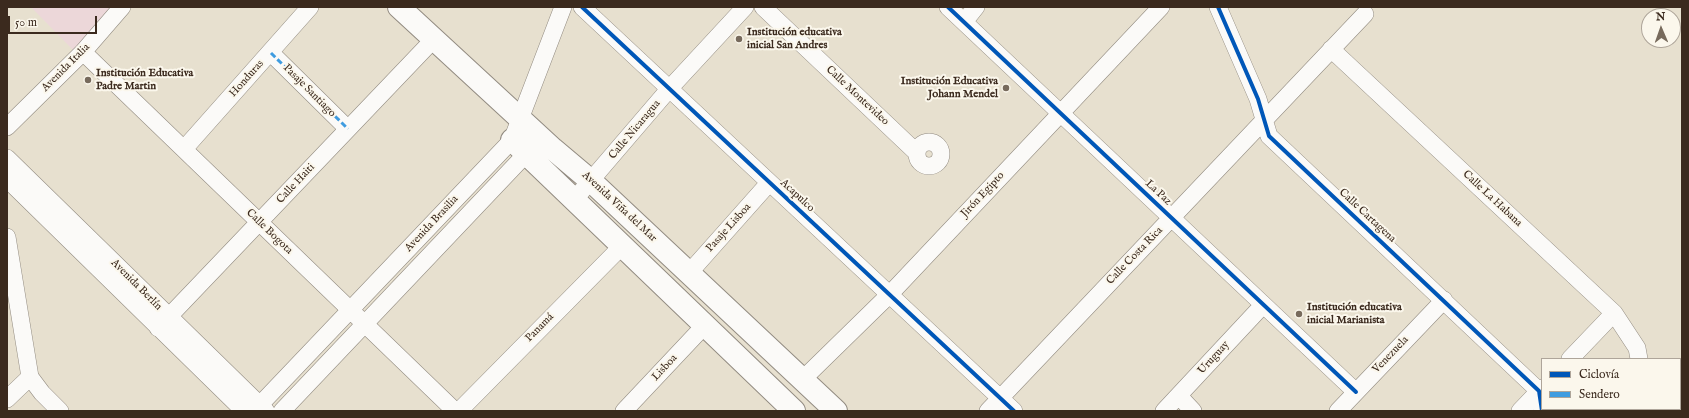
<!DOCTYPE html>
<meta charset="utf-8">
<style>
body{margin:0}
#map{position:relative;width:1689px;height:418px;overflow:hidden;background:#e7e0cf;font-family:"IM FELL English",serif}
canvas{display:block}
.frame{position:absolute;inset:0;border:8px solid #3b2a1e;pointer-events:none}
.legend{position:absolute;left:1541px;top:358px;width:140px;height:52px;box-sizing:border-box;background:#fbf7ec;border:1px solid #aea59a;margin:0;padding:5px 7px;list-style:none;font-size:12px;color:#3b2a1e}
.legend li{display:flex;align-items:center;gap:8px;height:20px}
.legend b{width:20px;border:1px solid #aea59a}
.north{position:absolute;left:1641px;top:8px;width:40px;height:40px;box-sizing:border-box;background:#fbf7ec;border:1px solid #aea59a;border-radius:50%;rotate:358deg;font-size:11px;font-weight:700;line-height:16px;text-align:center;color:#3b2a1e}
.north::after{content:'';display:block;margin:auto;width:14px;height:18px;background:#776a5c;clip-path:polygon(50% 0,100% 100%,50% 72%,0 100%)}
.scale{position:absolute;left:8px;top:16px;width:89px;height:18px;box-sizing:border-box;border:2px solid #3b2a1e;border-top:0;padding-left:5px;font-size:12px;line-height:14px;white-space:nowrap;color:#3b2a1e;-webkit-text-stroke:3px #fbf7ec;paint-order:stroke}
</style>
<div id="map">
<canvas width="1689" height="418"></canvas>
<div class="frame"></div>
<ul class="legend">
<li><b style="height:5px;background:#0057b8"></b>Ciclovía</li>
<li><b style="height:5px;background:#3f9ce0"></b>Sendero</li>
</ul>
<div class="north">N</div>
<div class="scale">50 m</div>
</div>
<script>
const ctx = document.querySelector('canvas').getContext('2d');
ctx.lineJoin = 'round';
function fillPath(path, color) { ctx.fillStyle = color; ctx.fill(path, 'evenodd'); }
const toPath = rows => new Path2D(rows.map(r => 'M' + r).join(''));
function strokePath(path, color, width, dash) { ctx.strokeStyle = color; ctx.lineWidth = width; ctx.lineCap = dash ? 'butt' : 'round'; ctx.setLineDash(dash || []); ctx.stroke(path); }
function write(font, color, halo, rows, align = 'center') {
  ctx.font = font + ' "IM FELL English",serif'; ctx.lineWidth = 4; ctx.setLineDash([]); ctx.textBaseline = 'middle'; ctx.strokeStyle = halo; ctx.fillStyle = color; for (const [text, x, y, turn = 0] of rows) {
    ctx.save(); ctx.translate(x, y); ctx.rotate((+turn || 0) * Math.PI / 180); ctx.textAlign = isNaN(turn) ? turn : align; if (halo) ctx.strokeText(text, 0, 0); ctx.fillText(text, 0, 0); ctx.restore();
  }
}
fillPath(toPath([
 [31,7,119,7,74,51]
]), '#ecd7d9');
const minor = toPath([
 [582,7,1014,411],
 [763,7,916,152],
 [948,7,1356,392],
 [1218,7,1258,99,1269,136,1539,391,1542,411],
 [964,22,976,7],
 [1331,49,1614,313,1637,348,1639,359],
 [83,52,455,411],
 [271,53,348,129],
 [7,127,83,52,122,7],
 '917 154a12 12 0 1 1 24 0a12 12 0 1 1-24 0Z',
 [184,149,310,7],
 [7,158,266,411],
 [7,179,244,411],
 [574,200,670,88,745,7],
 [7,237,30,377,42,393,60,411],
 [689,273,769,183],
 [158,328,434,39],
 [1570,359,1614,313],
 [802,380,890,294,1161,7],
 [1179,396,1193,411],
 [7,399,30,377],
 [1645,409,1645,411],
 [254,411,512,140,563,7],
 [282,411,526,154,532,144],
 [459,411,622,246],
 [624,411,705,325],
 [988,411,1365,14],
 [1164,411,1263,305],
 [1338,411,1444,300],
 [1520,411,1542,388]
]);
const major = toPath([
 [399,7,553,149,591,181,836,411],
 [512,140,794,411]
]);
strokePath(minor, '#928b81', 18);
strokePath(major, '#928b81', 24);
strokePath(minor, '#fbfaf8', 17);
strokePath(major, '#fbfaf8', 22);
strokePath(toPath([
 [271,53,348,129]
]), '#3f9ce0', 3, [6, 3]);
strokePath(toPath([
 [582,7,1014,411],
 [948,7,1356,392],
 [1218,7,1258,99,1269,136,1539,391,1542,411]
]), '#0057b8', 4);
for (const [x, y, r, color] of [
 [739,39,4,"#776a5c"],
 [88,80,4,"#776a5c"],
 [1006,88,4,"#776a5c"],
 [1299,314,4,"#776a5c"]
]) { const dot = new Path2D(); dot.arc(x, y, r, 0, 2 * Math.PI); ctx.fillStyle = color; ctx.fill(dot); strokePath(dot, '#fbf7ec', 1.5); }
write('bold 11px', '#3b2a1e', '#fbf7ec', [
 ["Institución educativa",747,33],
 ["inicial San Andres",747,46],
 ["Institución Educativa",96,74],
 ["Padre Martin",96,87],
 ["Institución Educativa",998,82,"right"],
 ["Johann Mendel",998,95,"right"],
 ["Institución educativa",1307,308],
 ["inicial Marianista",1307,321]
], 'left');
write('11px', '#3b2a1e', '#fbf7ec', [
 ["Avenida Italia",66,68,-45],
 ["Honduras",247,79,-48],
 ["Pasaje Santiago",309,91,45],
 ["Calle Montevideo",857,96,43],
 ["Calle Nicaragua",635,130,-50],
 ["Calle Haiti",296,184,-47],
 ["La Paz",1158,193,43],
 ["Jirón Egipto",983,195,-47],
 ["Acapulco",797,196,43],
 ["Calle La Habana",1492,199,43],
 ["Avenida Viña del Mar",619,207,43],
 ["Calle Cartagena",1367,216,43],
 ["Avenida Brasilia",432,224,-47],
 ["Pasaje Lisboa",729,228,-48],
 ["Calle Bogota",269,232,44],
 ["Calle Costa Rica",1135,256,-46],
 ["Avenida Berlín",136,285,45],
 ["Panamá",540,328,-45],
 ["Venezuela",1391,355,-46],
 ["Uruguay",1214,358,-48],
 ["Lisboa",665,368,-47]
]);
</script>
